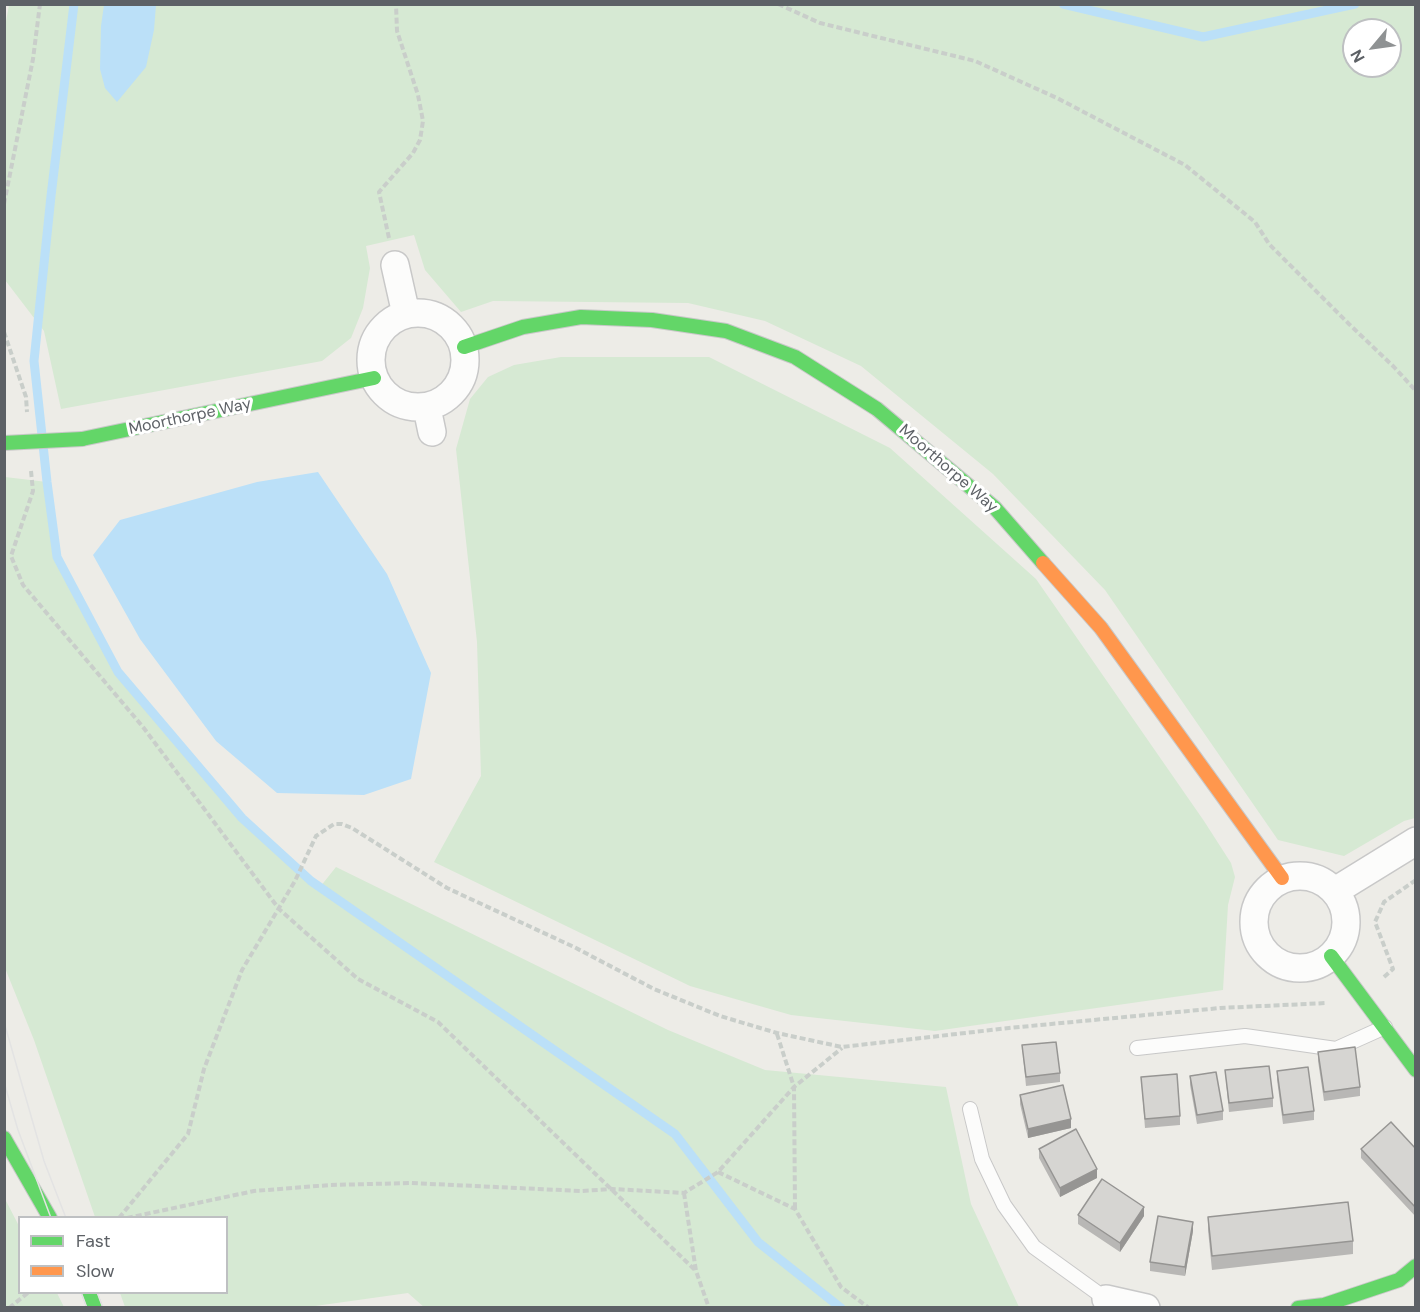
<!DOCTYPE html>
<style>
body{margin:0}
#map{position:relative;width:1420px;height:1312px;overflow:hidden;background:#edece7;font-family:"DM Sans",sans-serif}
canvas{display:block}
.frame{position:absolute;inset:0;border:6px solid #5d6166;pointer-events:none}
.legend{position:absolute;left:18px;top:1216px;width:210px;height:78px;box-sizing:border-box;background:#fff;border:2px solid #bec0c2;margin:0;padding:8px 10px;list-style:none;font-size:18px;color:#5d6166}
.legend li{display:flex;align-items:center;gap:12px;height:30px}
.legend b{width:30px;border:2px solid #bec0c2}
.north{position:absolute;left:1342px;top:18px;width:60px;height:60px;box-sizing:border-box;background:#fff;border:2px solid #bec0c2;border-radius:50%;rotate:241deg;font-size:16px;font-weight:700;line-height:24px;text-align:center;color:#5d6166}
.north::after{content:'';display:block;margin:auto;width:21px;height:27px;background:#8f9293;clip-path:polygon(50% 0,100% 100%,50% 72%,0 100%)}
</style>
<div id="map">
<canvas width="1420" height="1312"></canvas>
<div class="frame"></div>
<ul class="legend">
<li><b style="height:8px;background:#63d668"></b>Fast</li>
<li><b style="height:8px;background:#ff974d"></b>Slow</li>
</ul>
<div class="north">N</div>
</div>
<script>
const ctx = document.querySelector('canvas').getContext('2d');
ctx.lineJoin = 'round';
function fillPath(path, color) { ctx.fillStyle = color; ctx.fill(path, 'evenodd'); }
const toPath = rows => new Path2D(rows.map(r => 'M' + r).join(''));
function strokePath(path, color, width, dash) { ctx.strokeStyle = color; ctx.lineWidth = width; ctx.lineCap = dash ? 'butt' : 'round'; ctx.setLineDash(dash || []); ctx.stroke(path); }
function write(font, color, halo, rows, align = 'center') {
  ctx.font = font + ' "DM Sans",sans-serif'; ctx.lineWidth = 6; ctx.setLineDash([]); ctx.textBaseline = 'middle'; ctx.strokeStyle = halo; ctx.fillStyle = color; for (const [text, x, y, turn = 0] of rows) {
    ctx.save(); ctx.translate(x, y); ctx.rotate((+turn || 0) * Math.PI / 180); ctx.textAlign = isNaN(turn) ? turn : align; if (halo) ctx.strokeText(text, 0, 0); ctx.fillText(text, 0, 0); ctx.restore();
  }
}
fillPath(toPath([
 [9,5,1415,5,1415,818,1404,821,1344,856,1278,840,1105,590,993,474,861,366,765,321,688,303,493,301,461,312,425,270,414,235,366,246,370,268,363,308,351,338,322,361,61,409,44,331,5,280,4,32],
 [1354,30,1390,30,1390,66,1354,66],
 [561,357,709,357,890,448,1036,579,1204,821,1231,863,1235,877,1228,905,1223,990,935,1031,791,1015,690,986,434,862,481,776,477,642,456,449,470,399,488,377,514,365],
 [5,477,47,482,58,557,118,672,242,818,320,887,336,867,668,1030,765,1070,946,1087,971,1204,1019,1307,425,1308,408,1293,301,1308,125,1307,120,1293,226,1292,226,1218,95,1217,34,1040,5,968],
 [4,1197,19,1226,20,1292,57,1293,64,1307,5,1307]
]), '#d6e9d3');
fillPath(toPath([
 [104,5,156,5,154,30,146,67,117,102,105,88,100,69,101,26],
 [318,472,387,574,431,673,411,779,364,795,277,793,216,741,140,639,93,555,120,520,257,482]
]), '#bbe0f8');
strokePath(toPath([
 [74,4,51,196,34,361,47,482,57,557,118,672,242,818,311,881,675,1134,758,1242,841,1308],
 [1063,4,1203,37,1355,4]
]), '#bbe0f8', 9);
const lane = toPath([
 [1137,1048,1245,1036,1336,1049,1385,1027],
 [970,1109,982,1159,1004,1205,1034,1247,1106,1299]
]);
const street = toPath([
 [395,265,406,314],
 '371 360a47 47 0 1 1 94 0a47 47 0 1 1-94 0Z',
 [427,408,432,432],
 '1254 922a46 46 0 1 1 92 0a46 46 0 1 1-92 0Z',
 [1335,891,1416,841],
 [1106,1299,1146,1308]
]);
const fast = toPath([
 [464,347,523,327,581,317,652,320,726,331,795,357,877,409,995,508,1043,563],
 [82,439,374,378],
 [1331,956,1416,1070],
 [4,1138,50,1218],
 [89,1292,95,1308],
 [1298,1308,1324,1305,1399,1280,1416,1266]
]);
const slow = toPath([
 [1043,563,1101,628,1282,878]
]);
strokePath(lane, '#c8c8c8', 16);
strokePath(street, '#c8c8c8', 30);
strokePath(fast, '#c8c8c8', 16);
strokePath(slow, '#c8c8c8', 16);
strokePath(toPath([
 [778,4,820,23,975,61,1057,98,1185,165,1255,222,1269,244,1349,324,1394,367,1416,391],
 [4,204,33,59,40,4],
 [389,238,379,192,413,153,420,140,423,121,418,95,397,31,396,4],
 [4,332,26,397,27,412],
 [31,471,33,491,11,556,23,585,143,727,279,909,358,979,438,1022,696,1271],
 [1384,977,1393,969,1375,922,1384,902,1416,880],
 [777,1034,794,1087,795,1209],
 [718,1172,795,1209,841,1287,869,1308],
 [684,1193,696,1271,709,1308],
 [119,1218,188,1134,204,1069,242,970,295,881,316,836,334,824,342,824,352,828,447,888,574,947,654,989,720,1016,777,1033,842,1047,1009,1028,1220,1008,1327,1003],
 [127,1218,254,1191,330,1185,411,1183,581,1191,612,1189,684,1193,718,1172,794,1087,842,1048],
 [9,1308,29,1292]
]), '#c9ceca', 4, [6, 3]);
strokePath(lane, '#fcfcfb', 14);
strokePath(street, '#fcfcfb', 27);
strokePath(fast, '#63d668', 14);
strokePath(slow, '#ff974d', 14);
strokePath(toPath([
 [4,1022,44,1161,66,1218],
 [4,1082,18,1130,51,1218],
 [81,1292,87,1308],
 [97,1292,103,1308]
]), '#e3e3e3', 1.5);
const fastBridge = toPath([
 [4,443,82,439]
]);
strokePath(fastBridge, '#c8c8c8', 16, []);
strokePath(fastBridge, '#63d668', 14);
fillPath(toPath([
 [1022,1045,1060,1073,1060,1082,1026,1086],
 [1318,1052,1360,1087,1360,1096,1324,1101,1318,1061],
 [1225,1070,1273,1098,1273,1107,1229,1112],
 [1277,1071,1314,1111,1314,1120,1283,1124,1277,1080],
 [1190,1076,1223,1111,1223,1120,1197,1124,1190,1085],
 [1141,1077,1180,1116,1180,1125,1145,1128],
 [1020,1095,1071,1128,1028,1138,1020,1104],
 [1039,1149,1097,1178,1060,1197,1039,1158],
 [1361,1149,1416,1149,1416,1217,1361,1158],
 [1078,1215,1144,1216,1120,1252,1078,1224],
 [1208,1217,1353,1241,1353,1254,1212,1270,1208,1230],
 [1193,1231,1185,1276,1150,1271,1150,1262]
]), '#b8b7b5');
fillPath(toPath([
 [1071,1119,1071,1128,1028,1138,1028,1129],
 [1097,1169,1097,1178,1060,1197,1060,1188],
 [1144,1207,1144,1216,1120,1252,1120,1243],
 [1193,1222,1193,1231,1185,1276,1185,1267]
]), '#969593');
const building = toPath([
 [1056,1042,1060,1073,1026,1077,1022,1045,1056,1042],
 [1355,1047,1360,1087,1324,1092,1318,1052,1355,1047],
 [1269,1066,1273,1098,1229,1103,1225,1070,1269,1066],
 [1308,1067,1314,1111,1283,1115,1277,1071,1308,1067],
 [1216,1072,1223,1111,1197,1115,1190,1076,1216,1072],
 [1177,1074,1180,1116,1145,1119,1141,1077,1177,1074],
 [1063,1085,1071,1119,1028,1129,1020,1095,1063,1085],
 [1391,1122,1416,1149,1416,1208,1361,1149,1391,1122],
 [1076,1129,1097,1169,1060,1188,1039,1149,1076,1129],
 [1102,1179,1144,1207,1120,1243,1078,1215,1102,1179],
 [1348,1202,1353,1241,1212,1256,1208,1217,1348,1202],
 [1158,1216,1193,1222,1185,1267,1150,1262,1158,1216]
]);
fillPath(building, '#d6d5d2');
strokePath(building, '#969593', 1.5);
write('16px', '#5d6166', '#fff', [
 ["Moorthorpe Way",190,417,-12],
 ["Moorthorpe Way",948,469,41]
]);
</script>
